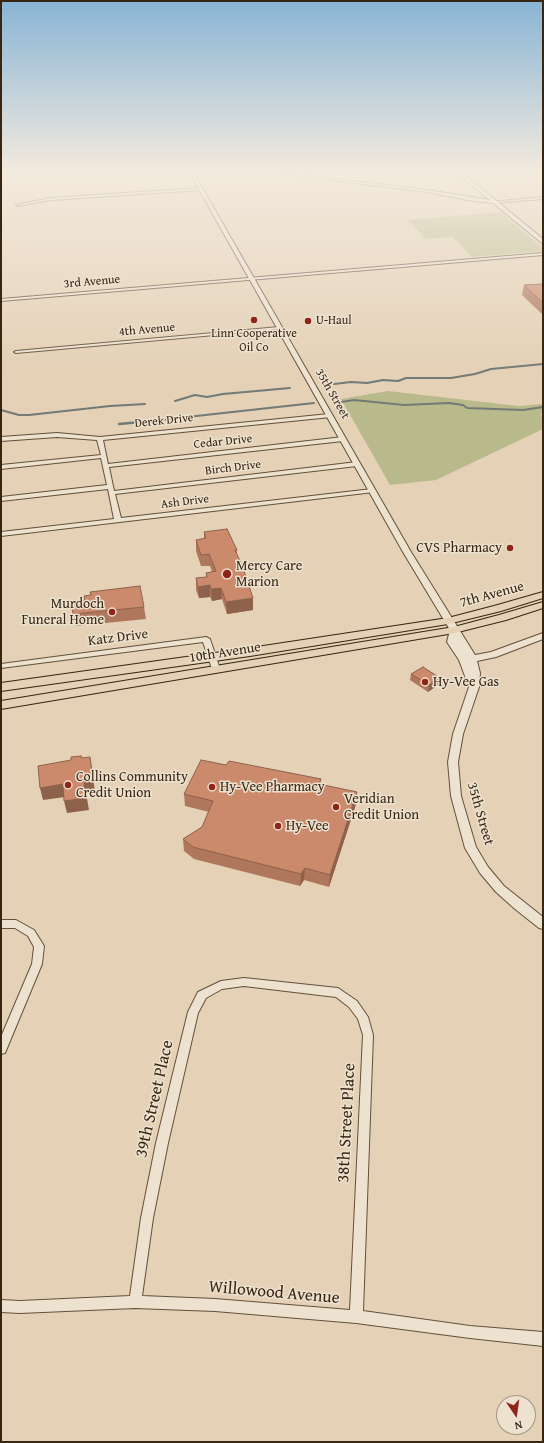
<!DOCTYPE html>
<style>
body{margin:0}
#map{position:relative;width:544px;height:1443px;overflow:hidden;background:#e4d1b6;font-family:"Gentium Book Plus",serif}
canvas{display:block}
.frame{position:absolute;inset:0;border:2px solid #382512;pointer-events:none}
.north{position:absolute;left:496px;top:1395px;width:40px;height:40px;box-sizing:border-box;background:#ede1d0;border:1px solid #a59684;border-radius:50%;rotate:167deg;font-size:11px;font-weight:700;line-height:16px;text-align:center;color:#382512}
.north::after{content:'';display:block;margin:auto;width:14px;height:18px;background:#8f2418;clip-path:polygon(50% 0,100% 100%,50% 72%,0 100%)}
</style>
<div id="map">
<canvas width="544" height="1443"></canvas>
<div class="frame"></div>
<div class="north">N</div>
</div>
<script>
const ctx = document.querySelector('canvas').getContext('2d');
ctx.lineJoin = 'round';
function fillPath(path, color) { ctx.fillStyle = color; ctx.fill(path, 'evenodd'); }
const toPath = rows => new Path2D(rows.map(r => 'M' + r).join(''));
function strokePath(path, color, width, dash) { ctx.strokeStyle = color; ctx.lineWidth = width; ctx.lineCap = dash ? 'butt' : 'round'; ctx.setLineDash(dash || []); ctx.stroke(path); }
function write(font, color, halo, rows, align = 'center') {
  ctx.font = font + ' "Gentium Book Plus",serif'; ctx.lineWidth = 3; ctx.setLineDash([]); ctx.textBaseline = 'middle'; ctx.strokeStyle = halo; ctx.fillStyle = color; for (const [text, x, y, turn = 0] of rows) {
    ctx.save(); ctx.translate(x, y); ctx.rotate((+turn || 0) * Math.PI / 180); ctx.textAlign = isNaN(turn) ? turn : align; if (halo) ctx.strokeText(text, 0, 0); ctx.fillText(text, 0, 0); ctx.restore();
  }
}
fillPath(toPath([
 [501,212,543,248,543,251,472,257,453,237,426,239,407,220],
 [388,391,518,406,543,404,543,413,540,415,543,417,543,429,436,480,390,485,341,399]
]), '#b9ba8b');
strokePath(toPath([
 [334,384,351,382,367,383,383,380,398,381,406,378,451,378,475,374,491,369,543,364],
 [175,401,195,395,207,397,223,394,290,388],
 [341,402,354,400,404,405,449,403,463,405,467,408,523,410,543,407],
 [1,410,19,415,29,415,110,406,145,404],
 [151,421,314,403]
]), '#727b76', 2);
strokePath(toPath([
 [119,424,161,420]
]), '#727b76', 2.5);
const minor = toPath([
 [16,170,14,171,1,173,1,171,16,170],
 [200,188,201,190,51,200,18,206,16,205,51,198,200,188],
 [543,197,543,199,493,203,491,202,543,197],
 [543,253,543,255,1,301,1,299,543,253],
 [279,327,281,327,281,329,16,353,14,352,16,351,279,327],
 [329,414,331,415,331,417,103,440,108,464,343,437,346,439,343,441,109,467,114,491,357,462,360,464,357,466,115,494,121,518,372,489,374,490,374,492,1,536,1,532,114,519,108,489,1,501,1,497,107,485,101,458,1,469,1,465,101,455,97,440,57,437,1,441,1,437,57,433,100,437,329,414],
 [206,637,210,639,220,669,219,671,213,671,212,669,203,642,1,668,1,664,206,637],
 [1,920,16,920,34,930,44,946,42,964,5,1053,1,1054,1,1037,32,964,34,947,28,936,15,928,1,928,1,920],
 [244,978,338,988,357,1001,368,1017,373,1035,363,1311,470,1326,543,1332,543,1346,470,1338,356,1323,215,1311,135,1308,20,1313,1,1312,1,1300,20,1301,130,1296,141,1218,156,1143,188,1012,198,992,221,981,244,978],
 [244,986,336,997,349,1007,358,1019,363,1035,350,1310,215,1299,142,1296,153,1218,168,1143,198,1013,206,998,222,989,244,986]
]);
const tertiary = toPath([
 [188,170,192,170,411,552,475,655,491,652,543,633,543,639,496,657,477,661,480,673,479,687,463,734,458,762,461,796,476,847,488,867,504,886,543,917,543,929,539,928,515,909,496,892,480,873,465,848,451,796,448,762,453,734,469,687,459,660,447,642,450,630,403,552,188,170],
 [248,170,263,170,427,190,490,200,454,170,459,170,543,239,543,244,493,203,473,201,427,192,248,170]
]);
const primary = toPath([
 [543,592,543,598,501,611,448,624,250,656,1,691,1,683,250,648,448,618,494,606,543,592],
 [543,602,543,608,506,620,454,633,1,709,1,701,454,627,499,615,543,602]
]);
strokePath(minor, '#63503b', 2);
strokePath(tertiary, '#63503b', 2);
strokePath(primary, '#382512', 2);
fillPath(minor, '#ede1d0');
fillPath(tertiary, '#ede1d0');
fillPath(primary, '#e4d1b6');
fillPath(toPath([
 [543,284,543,315,522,295,524,285],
 [204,532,237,550,237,554,253,610,227,614,222,599,212,601,210,597,199,598,196,590,196,578,206,577,206,573,212,572,210,566,201,566,196,551,196,540,204,539],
 [144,607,146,619,75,626,73,614],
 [411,674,439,684,428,692,410,680],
 [226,765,321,779,320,785,356,804,329,887,304,880,300,886,194,859,184,851,183,839,202,827,209,812,185,806,184,794]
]), '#af775c');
fillPath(toPath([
 [210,585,210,597,199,598,198,587],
 [221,588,222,599,212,601,211,589],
 [253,598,253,610,227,614,226,602],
 [440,678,439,684,428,692,429,685],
 [90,757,95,792,86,793,89,810,67,813,64,801,84,781],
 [63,784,65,797,43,800,40,788],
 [357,792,356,804,329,887,330,875],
 [305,868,304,880,300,886,301,874]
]), '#8e614b');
const building = toPath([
 [543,284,543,303,524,285,543,284],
 [227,529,237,550,235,550,243,568,253,598,226,602,221,588,211,589,210,585,198,587,196,578,207,577,206,573,216,571,209,554,201,555,196,540,206,538,204,532,227,529],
 [140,586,144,607,73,614,71,601,85,600,84,596,91,595,90,592,140,586],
 [423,667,440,678,429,685,411,674,423,667],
 [81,756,81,758,90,757,93,779,84,781,86,798,64,801,63,784,40,788,38,766,71,760,71,757,81,756],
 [201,760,226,765,229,761,321,779,319,784,357,792,330,875,305,868,301,874,193,847,183,839,202,827,213,801,184,794,201,760]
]);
fillPath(building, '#cb8a6b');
strokePath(building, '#8e614b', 1);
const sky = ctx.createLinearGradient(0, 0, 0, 372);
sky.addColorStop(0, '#88b4d5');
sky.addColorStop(0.46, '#f3eade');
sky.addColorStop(1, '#f3eade00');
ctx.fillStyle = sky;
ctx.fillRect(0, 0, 544, 372);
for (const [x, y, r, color] of [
 [254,320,4,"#8f2418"],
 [308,321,4,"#8f2418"],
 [510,548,4,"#8f2418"],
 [227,574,5,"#8f2418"],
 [112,612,4,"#8f2418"],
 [425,682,4,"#8f2418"],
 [68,785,4,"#8f2418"],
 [212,787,4,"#8f2418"],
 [336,807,4,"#8f2418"],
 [278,826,4,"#8f2418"]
]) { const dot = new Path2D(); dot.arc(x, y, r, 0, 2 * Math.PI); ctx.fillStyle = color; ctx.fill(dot); strokePath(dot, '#ede1d0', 1.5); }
write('12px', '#382512', '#ede1d0', [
 ["3rd Avenue",92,282,-5],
 ["4th Avenue",147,330,-5],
 ["35th Street",332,394,60],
 ["Derek Drive",164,421,-6],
 ["Cedar Drive",223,442,-6],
 ["Birch Drive",233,468,-7],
 ["Ash Drive",185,502,-7]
]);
write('12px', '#382512', '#ede1d0', [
 ["U-Haul",316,321],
 ["Linn Cooperative",254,334,"center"],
 ["Oil Co",254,348,"center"]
], 'left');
write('14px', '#382512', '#ede1d0', [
 ["CVS Pharmacy",502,548,"right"],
 ["Mercy Care",236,566],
 ["Marion",236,582],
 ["Murdoch",104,604,"right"],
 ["Funeral Home",104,620,"right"],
 ["Hy-Vee Gas",433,682],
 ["Collins Community",76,777],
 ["Credit Union",76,793],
 ["Hy-Vee Pharmacy",220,787],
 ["Veridian",344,799],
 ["Credit Union",344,815],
 ["Hy-Vee",286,826]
], 'left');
write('14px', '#382512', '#ede1d0', [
 ["7th Avenue",492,595,-15],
 ["Katz Drive",118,638,-7],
 ["10th Avenue",225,653,-9],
 ["35th Street",480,814,74]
]);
write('17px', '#382512', '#ede1d0', [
 ["39th Street Place",155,1099,-77],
 ["38th Street Place",347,1123,-87],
 ["Willowood Avenue",274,1293,5]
]);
</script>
